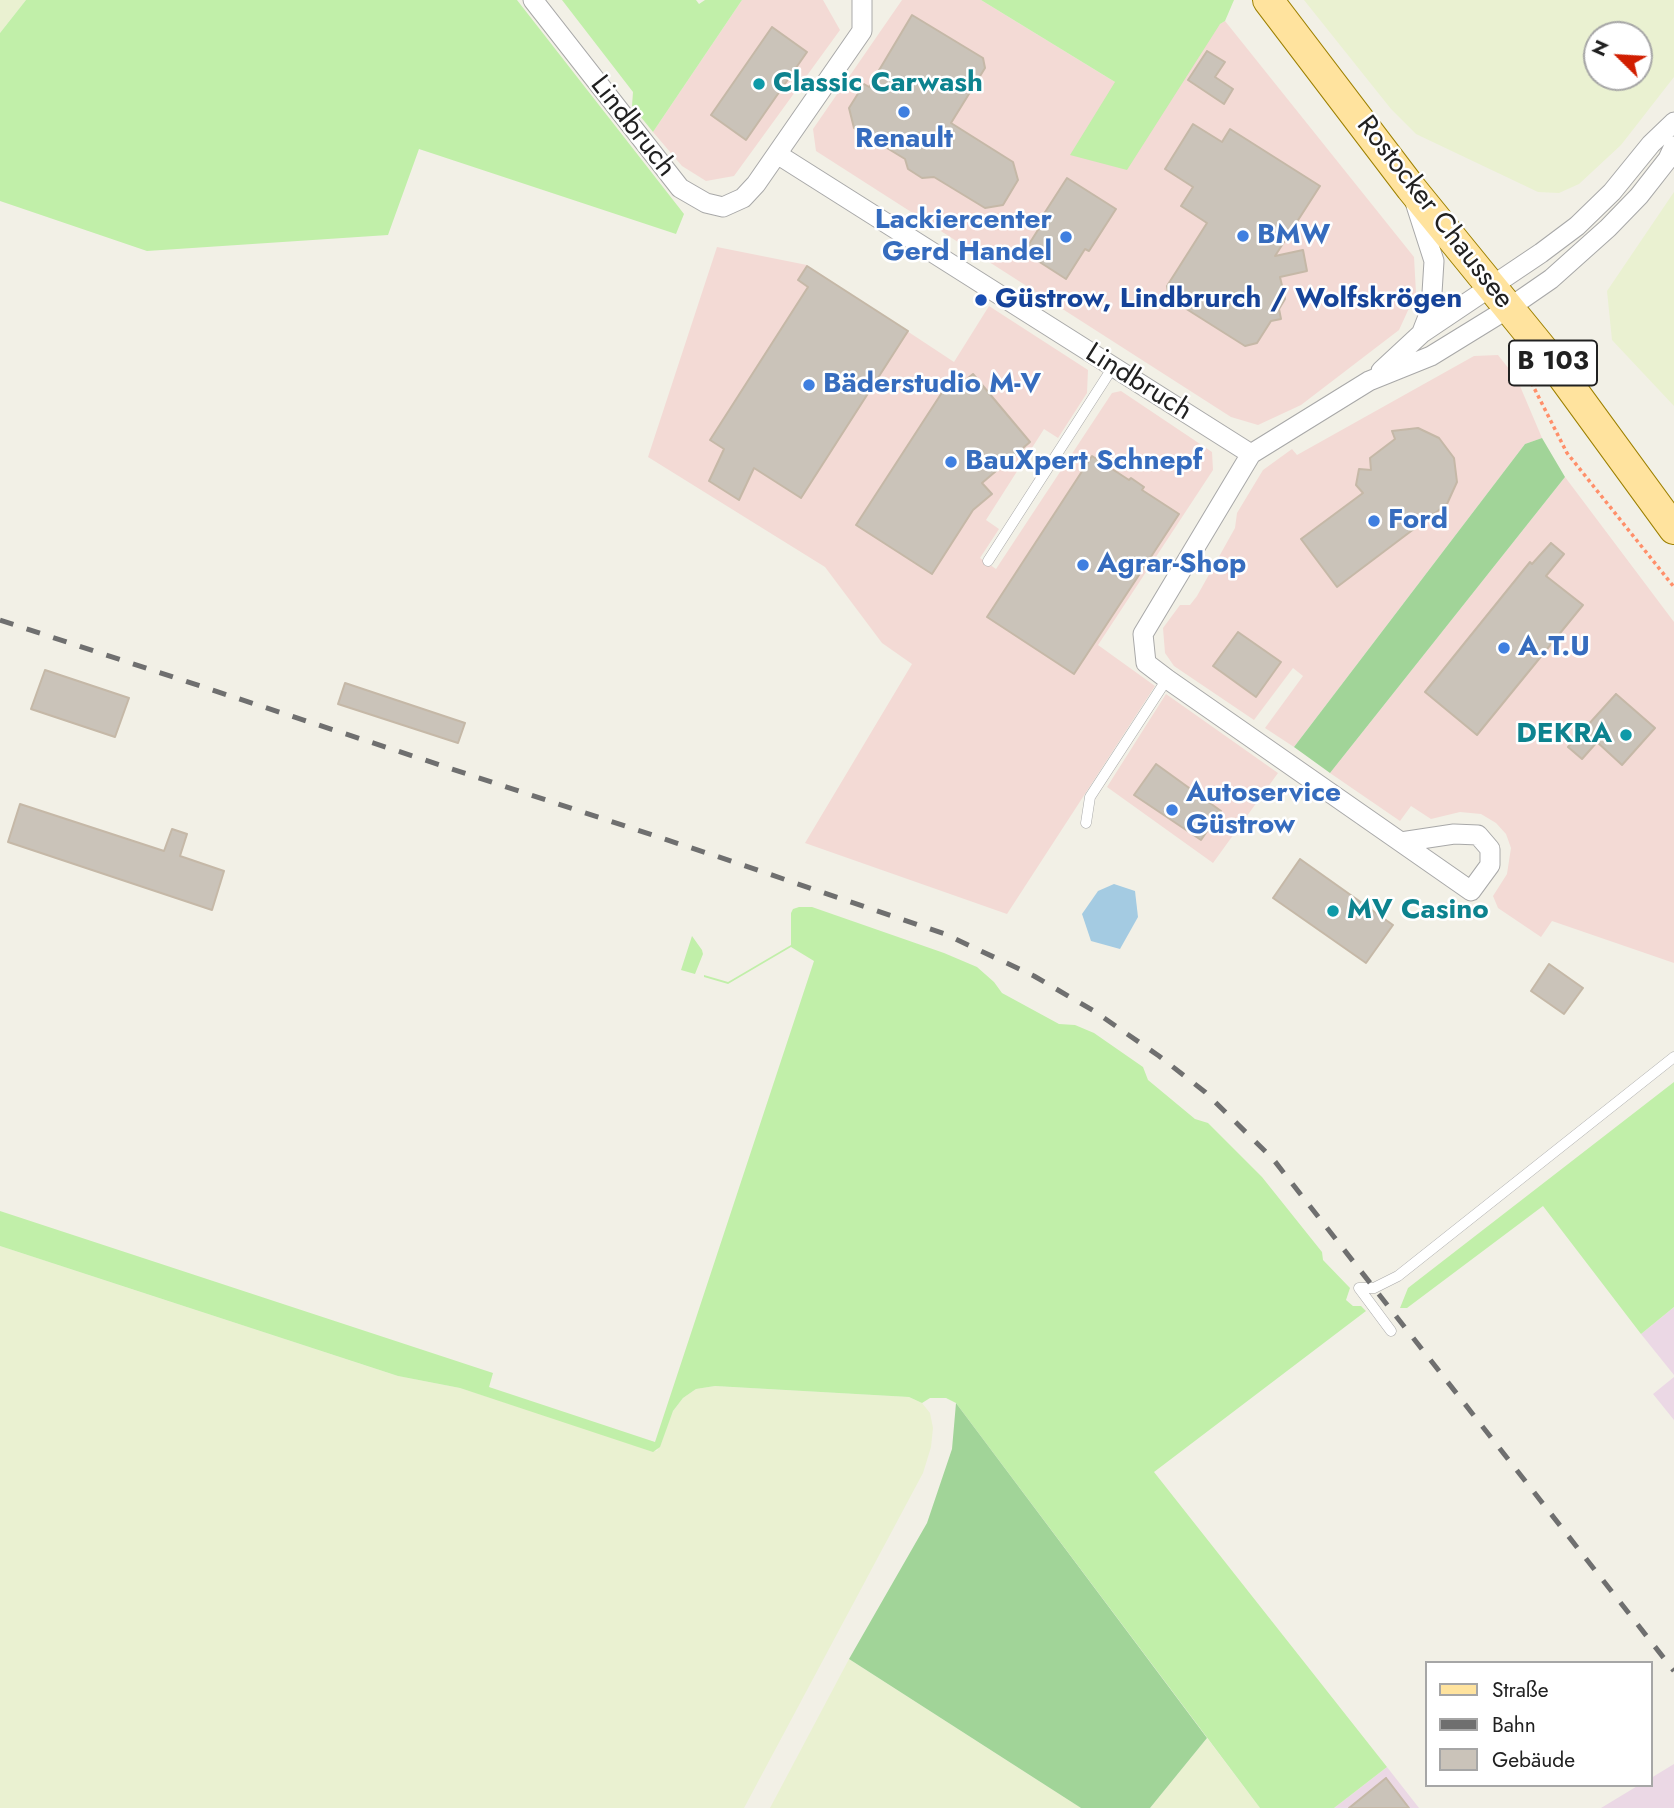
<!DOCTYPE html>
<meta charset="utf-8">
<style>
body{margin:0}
#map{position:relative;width:1674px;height:1808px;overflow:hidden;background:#f2f0e6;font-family:Jost,sans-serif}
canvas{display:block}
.legend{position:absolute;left:1425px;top:1661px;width:228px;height:126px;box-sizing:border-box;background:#fff;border:2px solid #a6a6a6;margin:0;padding:9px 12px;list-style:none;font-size:21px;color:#212121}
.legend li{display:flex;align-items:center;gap:14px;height:35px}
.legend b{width:35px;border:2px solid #a6a6a6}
.north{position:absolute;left:1583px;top:21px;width:70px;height:70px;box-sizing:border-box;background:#fff;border:2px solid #a6a6a6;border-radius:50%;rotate:294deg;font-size:19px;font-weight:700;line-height:28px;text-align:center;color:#212121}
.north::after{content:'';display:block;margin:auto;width:24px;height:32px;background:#d11e00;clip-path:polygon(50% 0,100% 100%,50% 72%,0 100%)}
</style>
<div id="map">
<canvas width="1674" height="1808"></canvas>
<ul class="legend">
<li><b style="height:9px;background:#ffe39e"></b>Straße</li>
<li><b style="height:9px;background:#6f6f6f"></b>Bahn</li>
<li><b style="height:19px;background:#cac3b9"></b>Gebäude</li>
</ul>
<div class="north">N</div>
</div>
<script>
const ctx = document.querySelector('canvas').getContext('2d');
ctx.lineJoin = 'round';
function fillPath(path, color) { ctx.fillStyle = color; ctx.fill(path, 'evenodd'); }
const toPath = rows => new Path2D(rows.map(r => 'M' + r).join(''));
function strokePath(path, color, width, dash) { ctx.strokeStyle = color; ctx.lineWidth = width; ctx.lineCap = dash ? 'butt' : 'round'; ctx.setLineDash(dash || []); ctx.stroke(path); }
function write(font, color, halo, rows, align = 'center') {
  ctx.font = font + ' Jost,sans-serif'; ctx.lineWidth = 5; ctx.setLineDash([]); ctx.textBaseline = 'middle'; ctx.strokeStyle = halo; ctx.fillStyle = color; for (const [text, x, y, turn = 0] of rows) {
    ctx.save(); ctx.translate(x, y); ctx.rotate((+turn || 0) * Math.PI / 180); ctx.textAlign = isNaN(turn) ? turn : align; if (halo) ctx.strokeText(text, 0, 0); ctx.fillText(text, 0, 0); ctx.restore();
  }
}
fillPath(toPath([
 [742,0,823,0,840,30,734,176,706,181,682,166,653,132],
 [902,0,981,0,1115,82,1225,21,1414,257,1416,293,1399,330,1301,405,1258,425,1231,417,816,151,813,129],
 [717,247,807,265,954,362,989,306,1088,370,1087,393,1058,438,1044,429,986,520,999,529,980,558,996,569,1112,393,1121,391,1212,452,1213,470,1098,645,1155,686,1007,914,805,843,912,664,882,643,825,567,648,457],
 [1498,355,1517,379,1542,438,1525,444,1294,747,1265,728,1303,676,1293,668,1254,720,1174,666,1165,653,1163,628,1180,605,1190,605,1197,596,1235,528,1237,513,1263,470,1292,449,1297,455,1474,356],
 [1565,477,1674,622,1674,963,1552,921,1541,937,1498,908,1493,896,1507,874,1511,848,1506,834,1496,823,1481,814,1460,812,1431,819,1411,806,1400,821,1330,773],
 [1166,694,1278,773,1213,863,1107,787]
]), '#f3dad5');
fillPath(toPath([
 [1674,1307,1674,1375,1641,1334],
 [1674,1377,1674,1420,1653,1394],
 [1674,1764,1674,1808,1601,1808,1639,1785,1651,1785,1651,1778],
 [1387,1767,1419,1808,1334,1808]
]), '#ebd8e5');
fillPath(toPath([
 [0,0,26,0,0,33],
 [1304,0,1674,0,1674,77,1621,145,1579,184,1559,193,1538,192,1416,134,1391,109],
 [1597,35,1639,35,1639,77,1597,77],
 [1674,192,1674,406,1612,340,1607,291],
 [0,1246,398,1376,460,1388,657,1451,673,1411,683,1398,696,1389,715,1386,909,1397,922,1403,930,1413,933,1428,931,1447,923,1473,744,1808,0,1808],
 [849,1659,1081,1808,770,1808],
 [1207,1738,1260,1808,1150,1808]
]), '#eaf1d1');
fillPath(toPath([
 [26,0,517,0,684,214,676,234,419,149,388,235,147,251,0,201,0,33],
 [562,0,696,0,699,4,705,0,742,0,653,132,632,106,633,92],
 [981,0,1234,0,1225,21,1220,24,1127,170,1070,155,1115,82],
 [799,907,812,907,944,953,977,967,994,982,1002,993,1059,1024,1075,1025,1094,1033,1143,1067,1148,1080,1195,1119,1208,1123,1262,1177,1322,1252,1323,1260,1350,1288,1346,1300,1353,1306,1361,1306,1366,1311,1154,1472,1387,1767,1334,1808,1260,1808,956,1403,946,1398,930,1398,922,1403,909,1397,715,1386,696,1389,683,1398,673,1411,660,1447,653,1452,460,1388,398,1376,0,1246,0,1211,493,1373,489,1387,655,1442,814,961,791,947,728,984,704,977,704,975,728,982,791,945,791,913,793,909],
 [692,936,702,950,703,954,695,974,681,970],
 [1674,1082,1674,1307,1641,1334,1543,1206,1407,1308,1400,1308,1408,1288]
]), '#c1efa9');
fillPath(toPath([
 [1542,438,1565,477,1330,773,1294,747,1525,444],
 [956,1403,1207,1738,1150,1808,1081,1808,849,1659,927,1523,952,1449]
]), '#a1d498');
fillPath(toPath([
 [1114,884,1135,891,1138,917,1120,949,1091,941,1082,914,1098,891]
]), '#a4cbe2');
const building = toPath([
 [912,15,983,58,985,68,951,123,1013,162,1018,180,1003,205,985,208,934,177,922,178,908,169,905,159,854,128,849,108,864,84,869,87,912,15],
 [772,27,807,52,746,140,711,115,772,27],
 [1207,51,1225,62,1215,77,1233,89,1224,104,1188,80,1207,51],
 [1193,124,1222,142,1230,129,1320,186,1275,256,1303,250,1307,271,1280,277,1285,299,1279,309,1281,319,1271,321,1257,343,1245,346,1169,298,1167,286,1207,223,1181,206,1193,187,1165,169,1193,124],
 [1067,178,1116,209,1089,251,1085,249,1066,279,1024,252,1043,222,1040,220,1067,178],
 [807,266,908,331,801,498,754,468,739,500,709,481,724,449,710,440,808,287,798,280,807,266],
 [954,374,962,383,973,374,1030,442,982,483,992,494,973,510,932,574,856,525,954,374],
 [1418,428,1439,438,1454,458,1457,482,1447,504,1337,587,1301,539,1363,493,1356,485,1359,469,1371,470,1370,458,1395,439,1392,431,1418,428],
 [1092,456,1129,480,1131,478,1144,487,1142,490,1179,514,1074,674,987,617,1092,456],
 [1551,543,1564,554,1546,576,1583,605,1477,735,1425,692,1530,562,1532,564,1551,543],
 [1238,632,1281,662,1256,697,1213,666,1238,632],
 [45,670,129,698,115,737,31,709,45,670],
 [345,683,465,723,458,743,338,704,345,683],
 [1616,694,1655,728,1622,765,1597,742,1582,759,1568,747,1616,694],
 [1156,764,1221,811,1201,840,1134,795,1156,764],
 [20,804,164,851,172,829,187,834,180,856,224,871,212,910,8,842,20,804],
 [1300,859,1393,925,1366,963,1273,898,1300,859],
 [1549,964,1583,988,1564,1014,1531,991,1549,964],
 [1386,1778,1409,1808,1349,1808,1386,1778]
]);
fillPath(building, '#cac3b9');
strokePath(building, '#c5b8a7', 2);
const service = toPath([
 [988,561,1113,367],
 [1086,823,1090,797,1167,679],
 [1359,1288,1374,1288,1398,1276,1674,1057],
 [1359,1288,1391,1331]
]);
const minor = toPath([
 [533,0,680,188,706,203,723,207,743,198,756,184,862,31,862,0],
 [777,154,1251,454],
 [1415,202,1434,261,1431,309,1422,332],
 [1381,371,1422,333,1541,253,1577,226,1612,192,1651,144,1674,122],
 [1401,842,1454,834,1478,835,1490,849,1490,865,1471,891,1167,679,1146,663,1143,634,1251,454,1369,381,1431,356,1509,308,1551,279,1608,228,1639,196,1668,159,1674,146]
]);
const primary = toPath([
 [1268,0,1411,188,1547,355,1674,529]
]);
strokePath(service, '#a8a8a8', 11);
strokePath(minor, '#a8a8a8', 21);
strokePath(primary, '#9d8000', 32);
strokePath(toPath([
 [1515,355,1513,356,1527,374,1567,453,1674,587]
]), '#ff8f6a', 3.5, [3.5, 3.5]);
strokePath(service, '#fff', 10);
strokePath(minor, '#fff', 19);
strokePath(primary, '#ffe39e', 30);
strokePath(toPath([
 [0,620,716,856,945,934,1034,976,1094,1011,1159,1056,1205,1092,1273,1159,1674,1671]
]), '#6f6f6f', 5, [14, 14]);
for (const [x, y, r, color] of [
 [759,84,7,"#0f9aa8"],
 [904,112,7,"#3f7fe0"],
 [1243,236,7,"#3f7fe0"],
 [1066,237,7,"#3f7fe0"],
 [981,300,7,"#1a4fb4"],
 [809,385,7,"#3f7fe0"],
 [951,462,7,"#3f7fe0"],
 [1374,521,7,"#3f7fe0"],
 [1083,565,7,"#3f7fe0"],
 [1504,648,7,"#3f7fe0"],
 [1626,735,7,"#0f9aa8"],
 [1172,810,7,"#3f7fe0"],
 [1333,911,7,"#0f9aa8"]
]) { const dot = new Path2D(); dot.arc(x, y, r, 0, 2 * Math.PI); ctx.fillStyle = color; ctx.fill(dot); strokePath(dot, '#fff', 2.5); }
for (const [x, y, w] of [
 [1553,363,88]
]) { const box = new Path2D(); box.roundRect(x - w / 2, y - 22.5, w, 45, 5); ctx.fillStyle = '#fff'; ctx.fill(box); strokePath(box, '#212121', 2); }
write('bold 26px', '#212121', null, [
 ["B 103",1553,363]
]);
write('bold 28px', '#0d838f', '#fff', [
 ["Classic Carwash",773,84],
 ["DEKRA",1612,735,"right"],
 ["MV Casino",1347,911]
], 'left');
write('28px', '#212121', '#fff', [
 ["Lindbruch",632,127,52],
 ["Rostocker Chaussee",1434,213,52],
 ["Lindbruch",1138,383,32]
]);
write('bold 28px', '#366cbe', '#fff', [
 ["Renault",904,140,"center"],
 ["Lackiercenter",1052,221,"right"],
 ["Gerd Handel",1052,253,"right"],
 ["BMW",1257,236],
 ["Bäderstudio M-V",823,385],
 ["BauXpert Schnepf",965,462],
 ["Ford",1388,521],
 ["Agrar-Shop",1097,565],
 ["A.T.U",1518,648],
 ["Autoservice",1186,794],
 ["Güstrow",1186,826]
], 'left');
write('bold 28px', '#164399', '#fff', [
 ["Güstrow, Lindbrurch / Wolfskrögen",995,300]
], 'left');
</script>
